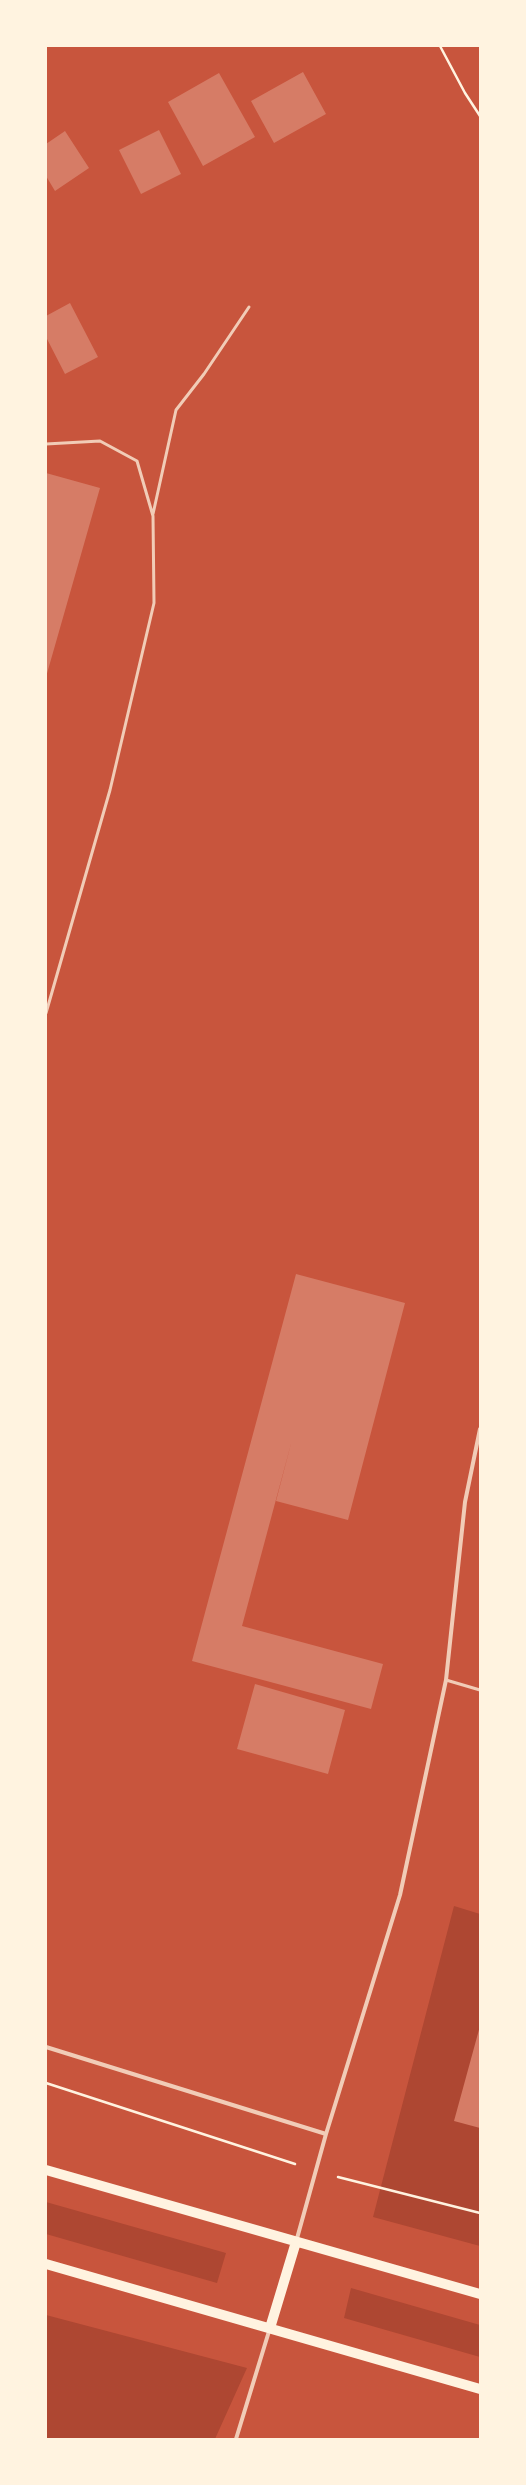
<!DOCTYPE html>
<style>
body{margin:0}
#map{position:relative;width:526px;height:2485px;overflow:hidden;background:#c8553d;font-family:Helvetica,sans-serif}
canvas{display:block}
.frame{position:absolute;inset:0;border:47px solid #fff3e0;pointer-events:none}
</style>
<div id="map">
<canvas width="526" height="2485"></canvas>
<div class="frame"></div>
</div>
<script>
const ctx = document.querySelector('canvas').getContext('2d');
ctx.lineJoin = 'round';
function fillPath(path, color) { ctx.fillStyle = color; ctx.fill(path, 'evenodd'); }
const toPath = rows => new Path2D(rows.map(r => 'M' + r).join(''));
function strokePath(path, color, width, dash) { ctx.strokeStyle = color; ctx.lineWidth = width; ctx.lineCap = dash ? 'butt' : 'round'; ctx.setLineDash(dash || []); ctx.stroke(path); }
fillPath(toPath([
 [454,1906,480,1914,480,2246,373,2217],
 [46,2202,226,2253,217,2283,46,2234],
 [351,2288,480,2325,480,2357,344,2318],
 [46,2315,247,2368,215,2439,46,2439]
]), '#ae4732');
fillPath(toPath([
 [303,72,326,114,274,143,251,101],
 [219,73,255,137,203,166,168,102],
 [159,130,181,174,141,194,119,150],
 [65,131,89,168,55,191,46,176,46,144],
 [70,303,98,357,65,374,46,337,46,316],
 [46,473,100,488,46,677],
 [296,1274,405,1303,348,1520,276,1501,292,1440,242,1626,383,1664,371,1709,192,1661],
 [255,1684,345,1710,328,1774,237,1749],
 [480,2026,480,2128,454,2121]
]), '#d67c66');
strokePath(toPath([
 [440,46,465,93,480,116],
 [46,2083,295,2164],
 [338,2177,480,2213]
]), '#fff3e0', 2.5);
strokePath(toPath([
 [46,444,100,441,137,461,153,516,154,603,110,790,46,1013],
 [153,514,176,410,204,374,249,307],
 [446,1680,480,1690]
]), '#f1ccb7', 3);
strokePath(toPath([
 [46,2047,326,2134],
 [296,2242,326,2134,400,1895,446,1680,465,1502,480,1429],
 [236,2439,270,2328]
]), '#f1ccb7', 4);
strokePath(toPath([
 [46,2170,480,2294],
 [46,2264,480,2389],
 [270,2328,296,2242]
]), '#fff3e0', 10);
</script>
